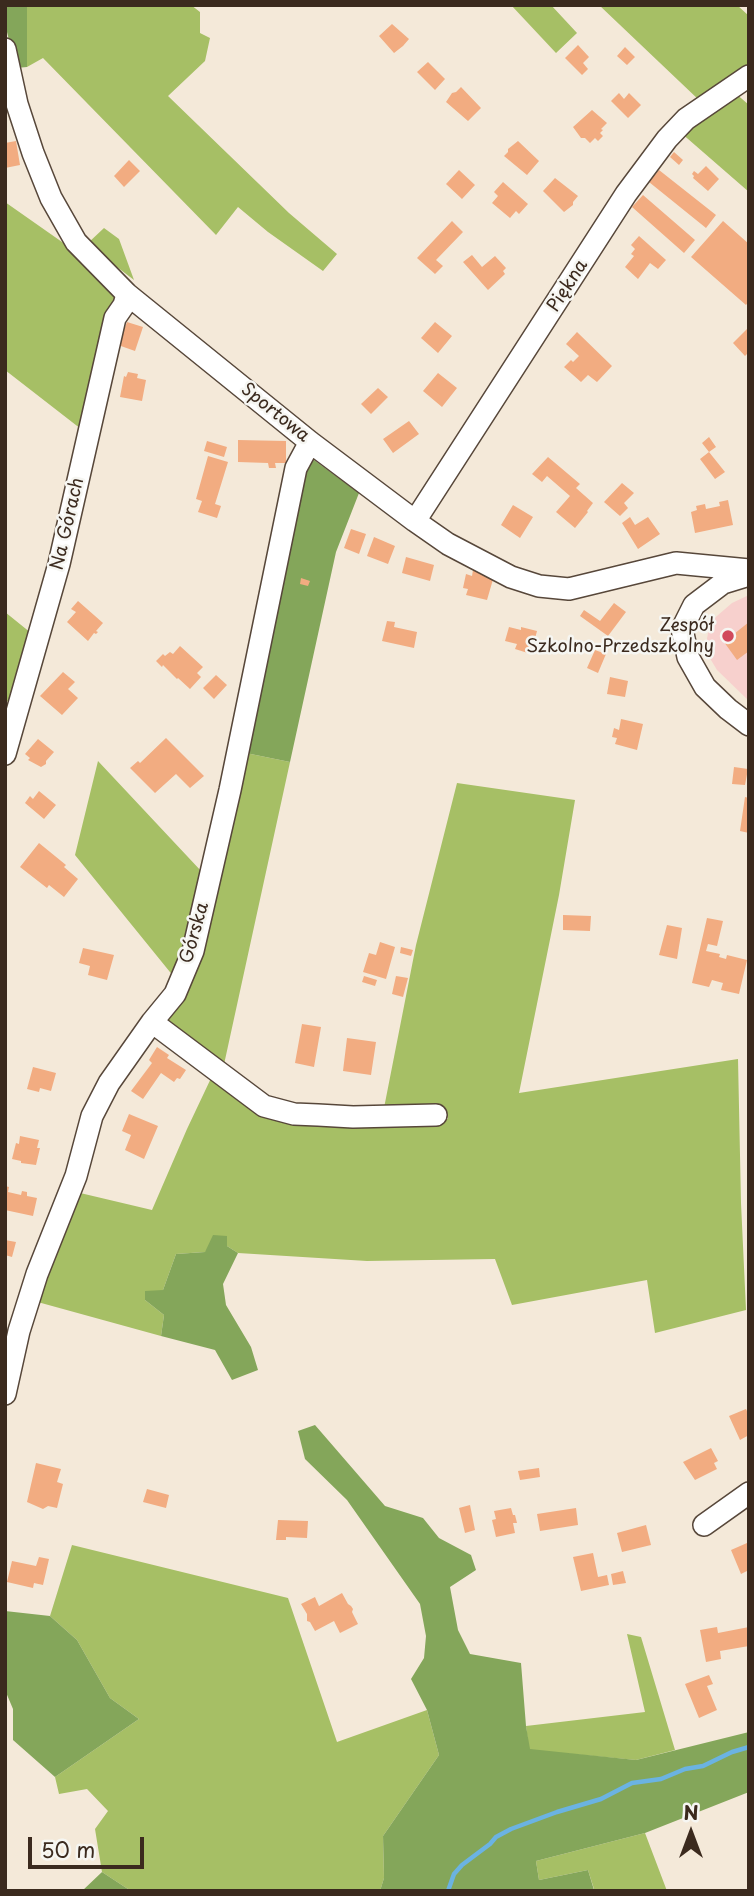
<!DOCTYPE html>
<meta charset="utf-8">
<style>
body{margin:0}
#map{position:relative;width:754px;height:1896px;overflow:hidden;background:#f4e9d9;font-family:"Playpen Sans",sans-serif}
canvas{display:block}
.frame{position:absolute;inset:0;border:7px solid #3b2a1e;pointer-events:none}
.north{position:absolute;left:656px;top:1798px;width:70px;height:70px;-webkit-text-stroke:5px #f6f6f2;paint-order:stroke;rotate:0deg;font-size:19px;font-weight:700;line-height:28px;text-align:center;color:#3b2a1e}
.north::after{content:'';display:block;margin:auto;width:24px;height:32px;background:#3b2a1e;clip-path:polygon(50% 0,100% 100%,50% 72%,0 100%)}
.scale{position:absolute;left:28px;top:1837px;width:116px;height:32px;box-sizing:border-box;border:4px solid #3b2a1e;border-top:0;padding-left:9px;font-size:21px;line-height:24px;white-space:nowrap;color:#3b2a1e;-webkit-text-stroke:5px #f6f6f2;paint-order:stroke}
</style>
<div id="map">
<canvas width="754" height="1896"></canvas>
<div class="frame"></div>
<div class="north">N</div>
<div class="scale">50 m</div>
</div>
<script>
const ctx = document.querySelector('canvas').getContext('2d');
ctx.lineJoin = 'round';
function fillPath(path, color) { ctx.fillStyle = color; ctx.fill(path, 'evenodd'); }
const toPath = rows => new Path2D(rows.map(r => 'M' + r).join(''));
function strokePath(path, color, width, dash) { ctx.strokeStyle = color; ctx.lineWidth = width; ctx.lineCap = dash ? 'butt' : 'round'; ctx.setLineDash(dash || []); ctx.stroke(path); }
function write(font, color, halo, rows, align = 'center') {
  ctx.font = font + ' "Playpen Sans",sans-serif'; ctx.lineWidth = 5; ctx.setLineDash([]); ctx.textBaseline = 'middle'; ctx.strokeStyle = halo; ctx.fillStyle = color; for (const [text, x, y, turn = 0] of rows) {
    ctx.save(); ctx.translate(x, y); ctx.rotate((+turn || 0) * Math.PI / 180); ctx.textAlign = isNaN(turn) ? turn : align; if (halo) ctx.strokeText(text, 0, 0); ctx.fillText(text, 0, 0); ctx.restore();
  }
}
fillPath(toPath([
 [749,595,749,701,717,670,705,650,710,622,732,603]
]), '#f7d0cd');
fillPath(toPath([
 [27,5,191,5,200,12,200,33,210,38,205,61,168,96,289,213,337,254,323,271,268,232,238,207,216,235,43,58,27,67],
 [511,5,551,5,577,33,556,53],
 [599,5,737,5,749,16,749,68,700,101],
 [734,92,749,105,749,192,680,132],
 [5,202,72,249,116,298,81,429,5,370],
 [104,228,119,239,134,280,87,244],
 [5,612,31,633,11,704,5,699],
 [241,752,290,762,223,1069,170,1028,166,1016],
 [98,761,202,872,191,935,174,977,75,855],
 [457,783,575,800,559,895,519,1093,738,1059,741,1203,746,1310,655,1333,647,1280,512,1305,495,1259,367,1261,238,1253,227,1246,205,1252,176,1254,163,1290,145,1300,164,1315,161,1336,34,1301,76,1192,152,1210,187,1129,213,1074,271,1114,368,1122,448,1119,445,1108,436,1110,384,1108,416,945],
 [72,1545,288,1598,337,1742,427,1710,439,1755,383,1836,384,1878,380,1891,131,1891,102,1872,95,1829,108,1811,87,1789,59,1794,55,1777,139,1719,110,1698,77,1640,50,1616],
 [627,1634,641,1637,675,1750,636,1760,529,1750,526,1726,645,1712],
 [645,1833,667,1891,592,1891,594,1889,588,1870,539,1880,536,1861]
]), '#a6bf65');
fillPath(toPath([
 [5,5,27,5,27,67,16,68,6,28],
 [310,457,359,493,336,552,290,762,241,752,302,467],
 [213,1235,227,1236,227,1246,238,1253,223,1284,226,1305,251,1347,258,1370,232,1380,215,1350,161,1336,164,1315,145,1300,145,1291,163,1290,176,1254,205,1252],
 [315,1425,385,1506,423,1518,439,1538,471,1555,476,1570,450,1587,458,1630,470,1654,521,1663,526,1726,530,1749,636,1760,749,1732,749,1792,645,1833,536,1861,539,1880,588,1870,594,1890,592,1891,380,1891,384,1878,383,1836,439,1755,427,1710,411,1679,424,1658,426,1636,420,1604,347,1500,305,1459,298,1431],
 [5,1611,50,1616,77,1640,110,1698,139,1719,55,1777,13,1740,13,1709,5,1690],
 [102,1872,131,1891,82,1891]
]), '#84a65a');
strokePath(toPath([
 [448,1891,454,1874,462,1865,490,1844,496,1837,511,1829,557,1812,601,1799,632,1783,661,1779,685,1769,703,1766,732,1752,749,1747]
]), '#6bb3e2', 4.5);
fillPath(toPath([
 [392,24,409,39,403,46,394,53,379,36],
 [578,45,589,57,583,63,588,69,582,75,565,58],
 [625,47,635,57,627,65,617,56],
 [428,62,445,79,435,90,417,72],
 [461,87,481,108,468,121,446,102,452,93,456,92],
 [619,93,624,99,629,93,641,105,628,118,611,101],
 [592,110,607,123,601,129,603,130,600,133,603,136,598,141,595,138,590,143,585,138,581,138,573,127],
 [16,141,20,165,5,168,5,143],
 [518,141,539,161,527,175,504,156,508,152,508,149],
 [674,152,683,160,679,165,670,157],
 [129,160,140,171,124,187,114,176],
 [706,166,719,179,708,191,693,178,694,176,692,174,694,171,698,174],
 [459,170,475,185,462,199,446,184],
 [659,170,716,215,706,228,649,182],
 [555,178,578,196,573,202,573,205,564,212,543,191],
 [503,182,528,204,519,214,516,211,510,218,492,203,498,196,494,192],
 [643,195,695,240,684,253,632,207],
 [452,221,463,232,436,260,443,266,435,274,417,258],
 [723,221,749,244,749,301,746,305,691,257],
 [639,236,666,260,658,269,650,263,638,279,625,267,634,256,631,254,635,249,631,245],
 [472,255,482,267,495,256,506,268,503,271,505,274,488,290,463,262],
 [127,322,143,327,135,351,118,345],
 [435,322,452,336,438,353,421,338],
 [749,327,749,352,745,356,733,343],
 [577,332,612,366,597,382,588,375,581,382,564,367,571,360,573,362,579,356,566,344],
 [128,372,138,374,137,378,146,380,142,401,120,397,124,376,126,377],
 [438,373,457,388,442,407,423,391],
 [378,388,388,397,371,414,361,404],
 [409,421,419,434,393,453,383,439],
 [709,437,716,447,709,452,702,443],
 [238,440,286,441,286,463,275,463,276,468,269,468,268,463,238,462],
 [207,441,227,447,224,457,204,451],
 [709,452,725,472,715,479,700,459],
 [208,456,228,462,215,504,221,506,217,518,198,512,202,501,196,499],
 [548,457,580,484,576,488,593,503,587,511,588,512,575,528,556,512,570,496,547,476,542,482,532,474],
 [622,483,634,493,624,503,628,508,620,516,604,502],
 [728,500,733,525,695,533,691,512,697,510,696,506,705,504,706,509,720,506,719,502],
 [513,505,533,517,520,538,501,525],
 [630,517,635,525,648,517,660,534,638,549,622,523],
 [351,529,366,534,359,554,344,548],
 [374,537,395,546,388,564,367,556],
 [406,557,434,565,430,581,402,573],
 [473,570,494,576,487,600,466,595,468,589,463,588,466,574,472,576],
 [301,578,310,581,308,586,300,584],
 [78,601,103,623,96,631,98,632,96,634,94,633,88,641,67,622,76,612,71,609],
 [614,603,626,612,608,636,580,616,584,610,600,621],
 [387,621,395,622,394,627,417,632,414,648,382,641],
 [749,622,749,651,737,660,724,642],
 [509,627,521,630,521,627,537,631,531,654,515,649,517,644,505,641],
 [180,646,203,667,197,673,201,677,190,689,178,678,177,679,163,665,162,667,156,661,163,654,165,656,170,652,173,654],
 [595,650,606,654,598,673,587,668],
 [63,672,75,682,68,689,78,698,62,715,40,696],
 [216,675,227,685,214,699,203,688],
 [610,677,628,681,625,697,607,694],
 [621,719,643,724,637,750,615,744,617,738,612,737,614,728,619,730],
 [166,738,204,776,190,788,176,774,155,793,130,768,138,761,140,763],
 [38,739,54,752,46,761,46,764,41,767,28,760,30,758,25,754],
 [734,767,748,769,745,785,732,784],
 [39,791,56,805,44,819,25,803,30,796,33,799],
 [745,797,749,798,749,833,740,831],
 [39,843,66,865,64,867,78,879,64,897,49,885,47,888,20,867],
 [563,915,591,916,590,931,563,930],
 [707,918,723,921,717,946,708,944,706,951,720,954,719,957,726,959,727,955,747,960,739,994,721,990,723,983,712,980,709,987,692,983],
 [667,925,682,928,677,959,659,955],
 [380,942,395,947,386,979,363,972,369,953,376,955],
 [401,947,413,950,411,956,400,953],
 [83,948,114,955,107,980,88,975,90,966,79,963],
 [364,976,377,980,375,986,362,982],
 [396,976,408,978,403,997,392,994],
 [302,1024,321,1027,314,1067,295,1063],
 [347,1038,376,1042,371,1075,343,1071],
 [157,1047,169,1055,167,1058,186,1070,180,1079,177,1078,174,1082,161,1073,143,1099,131,1091,152,1063,149,1060],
 [33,1067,56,1073,51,1091,40,1088,39,1092,27,1089],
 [129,1114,158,1126,144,1159,125,1150,131,1135,122,1131],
 [20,1136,39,1140,37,1148,40,1148,36,1165,21,1163,21,1161,12,1159,16,1143,19,1144],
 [5,1186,9,1187,8,1192,21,1195,22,1191,27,1192,27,1196,37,1198,33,1216,5,1210],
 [5,1240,16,1242,12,1257,5,1255],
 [746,1409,749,1415,749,1435,740,1440,729,1416],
 [711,1448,718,1461,714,1463,717,1469,695,1480,683,1462],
 [36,1463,61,1469,57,1482,63,1484,57,1508,48,1506,43,1509,27,1502],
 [539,1468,540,1477,520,1480,518,1471],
 [147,1489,169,1495,166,1508,143,1502],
 [470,1505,475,1530,465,1533,459,1508],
 [511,1508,513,1515,515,1515,517,1523,513,1523,515,1533,496,1537,492,1520,496,1519,494,1511],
 [576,1508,578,1525,540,1531,537,1514],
 [278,1520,308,1521,307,1538,286,1537,286,1540,276,1540],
 [646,1525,651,1545,622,1552,617,1533],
 [747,1543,749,1570,741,1574,731,1550],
 [593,1553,598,1577,607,1575,609,1585,581,1591,573,1557],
 [39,1557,49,1559,43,1585,34,1583,33,1588,7,1582,12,1561,36,1566],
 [623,1571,626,1583,613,1585,611,1574],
 [342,1593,348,1604,351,1606,353,1609,352,1612,358,1624,340,1633,334,1621,315,1631,310,1622,307,1621,307,1614,301,1604,315,1597,319,1606],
 [717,1627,718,1633,749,1627,749,1646,720,1651,721,1659,706,1662,700,1630],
 [709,1675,713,1684,707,1686,717,1710,699,1718,685,1684]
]), '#f2ac81');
const minor = toPath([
 [5,49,17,104,33,153,51,198,76,242,127,294,310,442,415,521,448,544,511,577,539,586,569,589,676,563,749,570],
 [415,521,626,194,667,139,686,119,749,76],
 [749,575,723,583,694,605,682,629,688,657,705,687,728,709,749,725],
 [5,754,59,564,115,318,124,305,127,294],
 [152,1022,264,1106,294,1114,318,1115,353,1117,436,1115],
 [5,1394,19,1331,37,1274,76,1176,92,1116,109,1083,152,1022,175,994,193,951,230,790,296,468,310,442],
 [704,1525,749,1493]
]);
strokePath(minor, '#57473a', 24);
strokePath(minor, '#fff', 21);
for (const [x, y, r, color] of [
 [728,636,7,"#d1495b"]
]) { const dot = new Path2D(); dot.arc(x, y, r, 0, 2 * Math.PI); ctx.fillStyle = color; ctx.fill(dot); strokePath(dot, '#f6f6f2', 2.5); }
write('18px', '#3b2a1e', '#f6f6f2', [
 ["Piękna",568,286,-57],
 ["Sportowa",275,413,39],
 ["Na Górach",68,524,-77],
 ["Górska",195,933,-74]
]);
write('18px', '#3b2a1e', '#f6f6f2', [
 ["Zespół",714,626],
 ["Szkolno-Przedszkolny",714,647]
], 'right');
</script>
